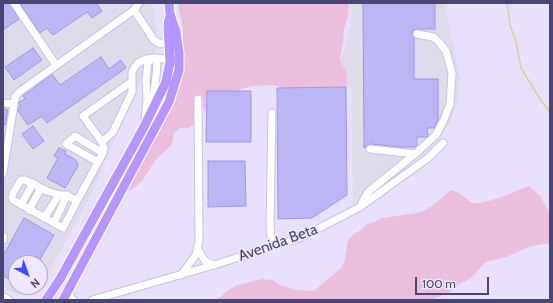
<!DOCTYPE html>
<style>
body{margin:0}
#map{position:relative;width:553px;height:303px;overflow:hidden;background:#e9e0fd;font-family:Cabin,sans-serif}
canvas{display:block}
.frame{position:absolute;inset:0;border:4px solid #484675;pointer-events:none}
.north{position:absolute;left:8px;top:255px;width:40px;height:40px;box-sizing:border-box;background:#eee7ff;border:1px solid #aca7c8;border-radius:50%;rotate:139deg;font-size:11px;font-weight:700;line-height:16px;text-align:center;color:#484675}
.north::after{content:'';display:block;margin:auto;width:14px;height:18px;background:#3f4fed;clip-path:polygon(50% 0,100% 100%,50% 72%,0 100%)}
.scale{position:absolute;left:415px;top:277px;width:74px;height:18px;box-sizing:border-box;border:2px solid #484675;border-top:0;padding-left:5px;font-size:12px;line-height:14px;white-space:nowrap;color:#484675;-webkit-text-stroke:3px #eee7ff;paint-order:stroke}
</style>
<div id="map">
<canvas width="553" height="303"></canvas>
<div class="frame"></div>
<div class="north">N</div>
<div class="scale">100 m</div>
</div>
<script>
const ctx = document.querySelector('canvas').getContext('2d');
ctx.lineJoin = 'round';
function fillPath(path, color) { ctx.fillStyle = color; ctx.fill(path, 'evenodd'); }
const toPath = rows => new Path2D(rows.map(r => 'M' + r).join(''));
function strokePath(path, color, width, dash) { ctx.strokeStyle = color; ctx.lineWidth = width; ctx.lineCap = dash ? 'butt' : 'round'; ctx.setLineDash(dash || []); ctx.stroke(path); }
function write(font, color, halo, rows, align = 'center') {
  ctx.font = font + ' Cabin,sans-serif'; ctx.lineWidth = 4; ctx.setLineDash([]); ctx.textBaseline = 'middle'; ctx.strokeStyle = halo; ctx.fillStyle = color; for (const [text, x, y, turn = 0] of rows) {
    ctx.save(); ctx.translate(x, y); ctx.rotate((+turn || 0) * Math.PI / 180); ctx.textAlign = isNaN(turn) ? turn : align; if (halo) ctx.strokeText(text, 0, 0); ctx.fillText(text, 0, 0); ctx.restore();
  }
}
fillPath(toPath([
 [3,3,153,3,158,45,134,97,92,192,46,278,40,282,40,263,16,263,16,287,31,287,18,295,3,287],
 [351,3,445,3,460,80,457,104,449,125,431,149,353,208,351,86,333,85,352,24]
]), '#dedceb');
fillPath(toPath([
 [179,3,349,3,348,16,344,30,343,43,340,58,341,63,346,71,347,78,346,86,342,91,291,90,273,85,251,86,239,90,217,93,208,98,205,112,203,108,202,93,200,98,198,116,193,126,188,128,180,128,174,133,172,145,157,158,141,182,131,190,117,195,171,98,183,42,183,28,178,7],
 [529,186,541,197,550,215,550,243,531,246,506,257,486,262,471,278,461,283,449,293,433,299,416,300,217,300,226,292,235,286,253,281,262,279,272,280,280,285,296,290,314,291,342,267,345,259,348,240,354,234,361,230,367,224,375,222,382,218,417,213,425,210,431,207,451,190,459,193,472,203,481,203,499,198]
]), '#ebbede');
strokePath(toPath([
 [507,3,510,25,516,42,521,68,542,102,550,112]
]), '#d9cf9a', 1.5);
const building = toPath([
 [3,3,9,3,19,19,3,30,3,3],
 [24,3,96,3,102,11,92,18,87,12,53,35,47,28,40,33,21,5,24,3],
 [363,3,435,3,435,29,416,29,413,30,412,33,414,38,414,79,438,79,438,120,434,128,427,128,428,136,426,137,417,137,417,145,415,147,401,147,371,144,368,145,364,148,363,3],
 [33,48,42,60,14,80,5,67,33,48],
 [101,57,109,69,121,60,126,68,47,123,42,116,28,125,18,111,18,108,21,106,19,104,19,102,25,99,23,96,52,74,60,85,101,57],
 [346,87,347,195,312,218,278,219,277,88,346,87],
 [207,91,251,91,251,142,206,142,207,91],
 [3,109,8,110,5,125,3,125,3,109],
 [33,126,44,141,33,149,22,134,33,126],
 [59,148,66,151,65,154,76,160,78,166,65,188,47,178,58,158,54,156,59,148],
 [208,161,245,161,246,206,208,207,208,161],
 [24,218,54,235,38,263,16,263,16,283,3,276,3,256,24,218]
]);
fillPath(building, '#bcb7f4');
strokePath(building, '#9c96e7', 1);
const minor = toPath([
 [14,3,56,65],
 [134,10,154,40,160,44,170,40],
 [3,103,14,104],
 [145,123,147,99,146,81,148,62,155,58,164,59,170,62,173,69,174,75,174,80],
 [102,142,113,132,132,92,132,72,134,68,138,63,146,59,155,58,157,63,156,76,152,108],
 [370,149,415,154],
 [98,162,66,144,75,136,103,153],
 [3,173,14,104,15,97,19,92,134,10,139,3],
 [77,201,67,195,59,195,47,191,25,180,21,180,13,193,12,197,13,200,63,228,77,201,103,153,104,148,102,142,83,116,131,82],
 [21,205,33,183],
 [361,205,368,192,415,154,436,135,443,122,450,104,452,73,446,51,438,41,433,37,417,34],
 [29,210,41,188],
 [44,218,59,195],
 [54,223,67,195],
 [3,236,3,240],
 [272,247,270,224,272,113],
 [197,248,205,261,214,265],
 [181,275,196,255,199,241,198,99],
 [67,292,73,300],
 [3,297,9,300],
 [92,300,214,265,302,237,360,207,428,158,443,143]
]);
const major = toPath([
 [46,300,60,279,144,127,166,82,170,62,168,26,169,19],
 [63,300,169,102,179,70,179,53,176,32,170,14,169,3]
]);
strokePath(minor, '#c7c1e6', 9);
strokePath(major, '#fff', 11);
strokePath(minor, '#fff', 7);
strokePath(major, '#b695ff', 9);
write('15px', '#484675', '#eee7ff', [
 ["Avenida Beta",278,243,-20]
]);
</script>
